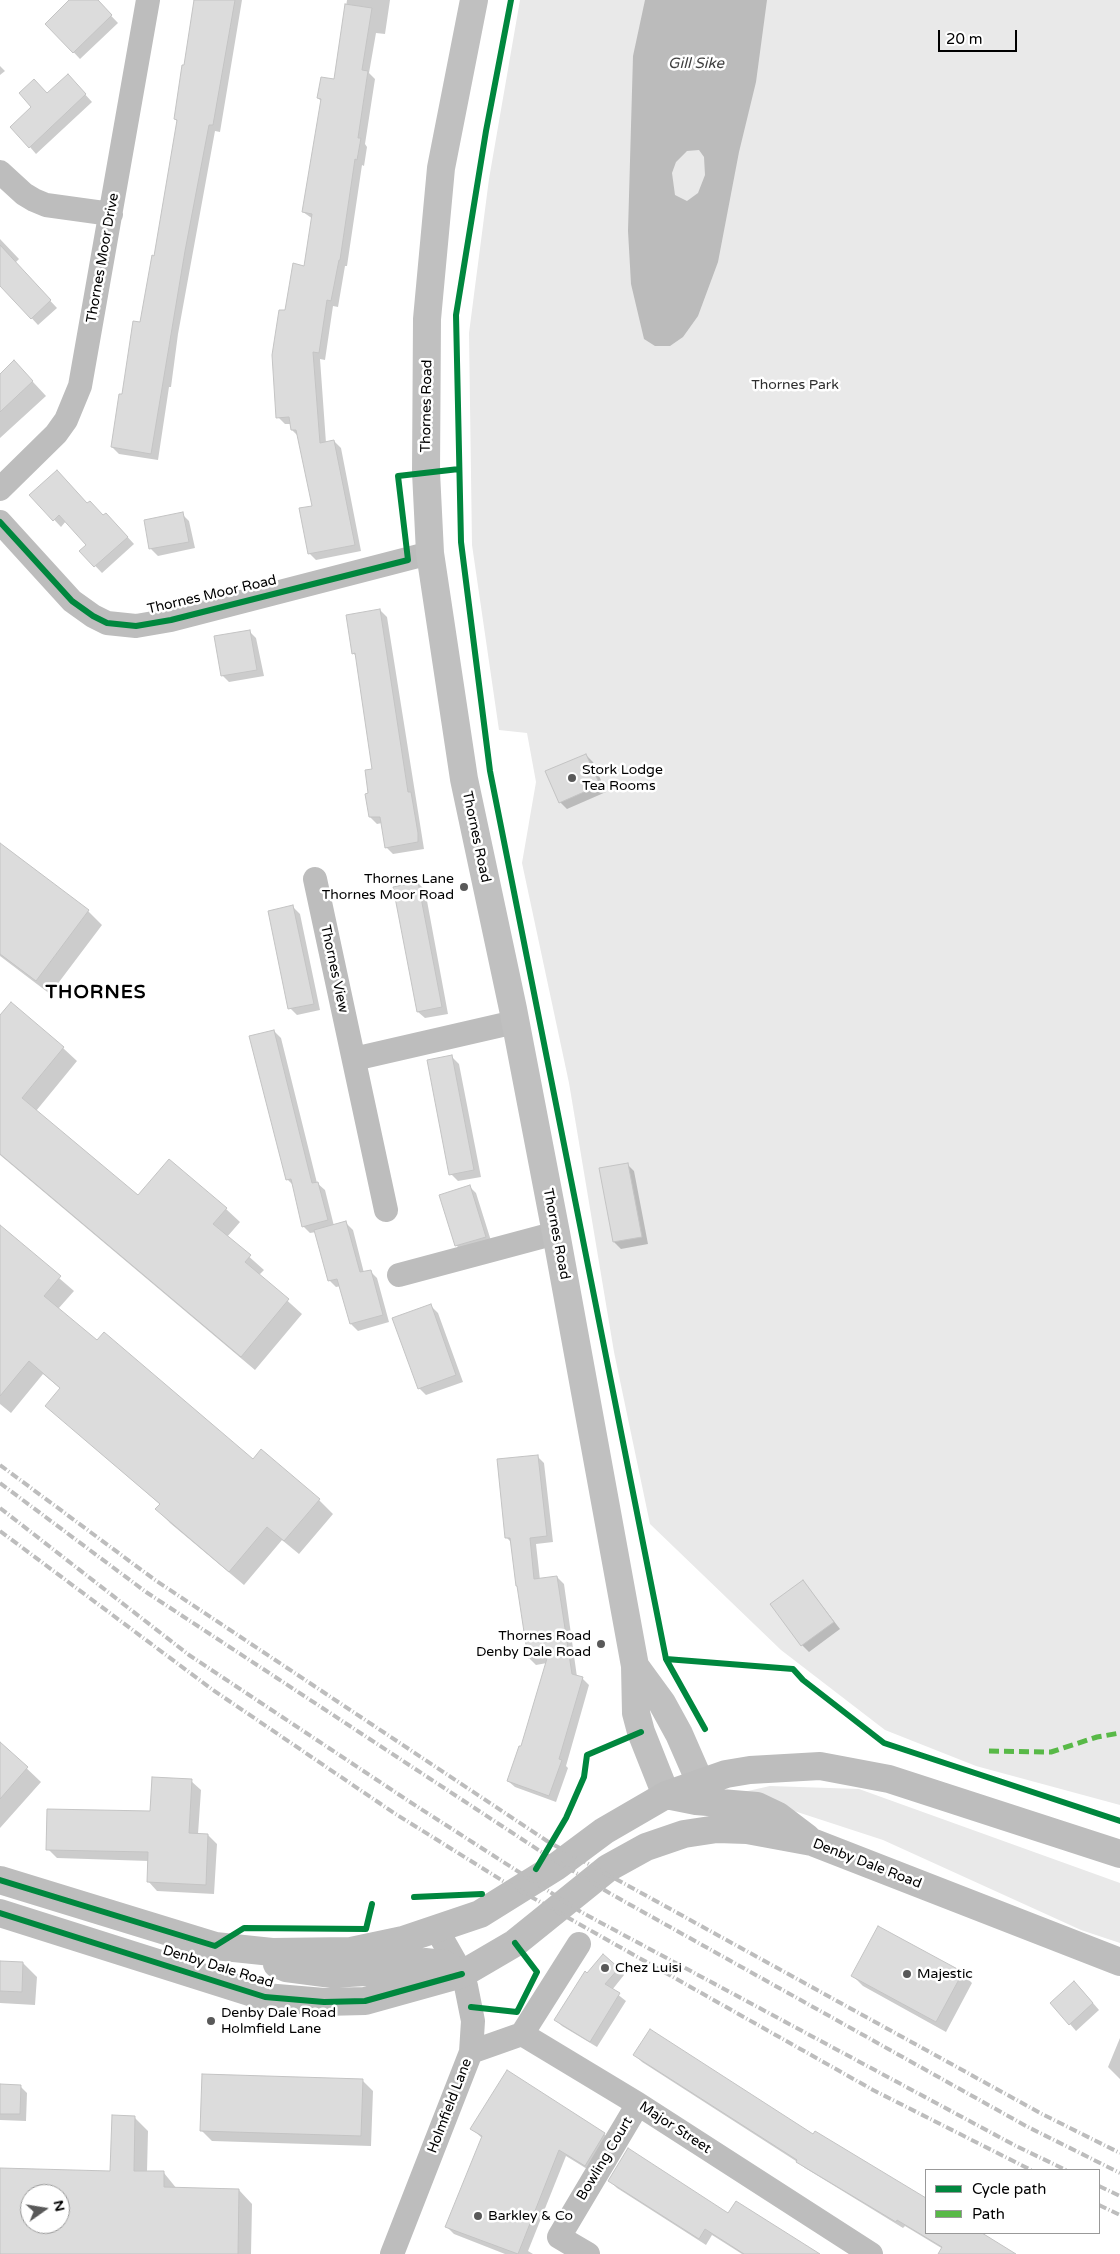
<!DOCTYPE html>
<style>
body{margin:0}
#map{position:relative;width:1120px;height:2254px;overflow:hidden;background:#fff;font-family:"Varela Round",sans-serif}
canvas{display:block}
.legend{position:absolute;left:925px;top:2169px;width:175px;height:65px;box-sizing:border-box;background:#fff;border:1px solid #999;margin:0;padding:6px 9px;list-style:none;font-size:15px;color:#000}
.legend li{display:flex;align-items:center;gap:10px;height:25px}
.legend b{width:25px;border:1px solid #999}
.north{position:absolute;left:20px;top:2184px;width:50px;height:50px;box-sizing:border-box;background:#fff;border:1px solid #999;border-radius:50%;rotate:77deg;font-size:14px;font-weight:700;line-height:20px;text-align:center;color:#000}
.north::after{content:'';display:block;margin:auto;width:18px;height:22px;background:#595959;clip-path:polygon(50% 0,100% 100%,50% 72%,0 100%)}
.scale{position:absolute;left:938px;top:30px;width:79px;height:22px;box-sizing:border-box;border:2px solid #000;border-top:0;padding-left:6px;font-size:15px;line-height:18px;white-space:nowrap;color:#000;-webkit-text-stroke:4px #fff;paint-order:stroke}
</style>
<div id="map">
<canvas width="1120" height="2254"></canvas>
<ul class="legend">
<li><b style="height:6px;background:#00873e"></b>Cycle path</li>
<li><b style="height:6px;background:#58b947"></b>Path</li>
</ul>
<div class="north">N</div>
<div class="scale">20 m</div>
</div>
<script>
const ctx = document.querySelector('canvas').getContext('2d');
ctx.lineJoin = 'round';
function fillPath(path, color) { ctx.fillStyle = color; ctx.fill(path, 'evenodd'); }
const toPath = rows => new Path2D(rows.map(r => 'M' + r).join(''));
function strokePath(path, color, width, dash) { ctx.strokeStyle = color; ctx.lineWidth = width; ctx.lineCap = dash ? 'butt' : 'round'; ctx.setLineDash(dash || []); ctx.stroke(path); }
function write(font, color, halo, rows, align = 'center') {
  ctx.font = font + ' "Varela Round",sans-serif'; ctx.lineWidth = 5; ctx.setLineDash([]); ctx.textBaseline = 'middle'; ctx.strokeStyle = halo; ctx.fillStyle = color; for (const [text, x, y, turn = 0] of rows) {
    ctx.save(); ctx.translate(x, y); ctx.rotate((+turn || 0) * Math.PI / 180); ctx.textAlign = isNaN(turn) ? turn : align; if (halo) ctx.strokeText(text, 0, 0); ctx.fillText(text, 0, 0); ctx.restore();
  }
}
fillPath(toPath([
 [520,0,1120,0,1120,1805,976,1766,885,1730,781,1650,650,1524,614,1352,569,1083,522,863,536,782,527,733,499,730,472,545,469,333,489,179],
 [770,1786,859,1789,1120,1883,1120,1943,1081,1930,883,1840,739,1793]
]), '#e9e9e9');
fillPath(toPath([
 [645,0,767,0,756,82,739,152,718,262,698,316,683,337,670,346,655,346,644,339,631,284,628,231,633,56],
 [699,150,704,157,705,175,698,193,687,201,675,195,672,173,676,162,687,151]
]), '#bbb');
fillPath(toPath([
 [71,0,96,0,118,23,80,59,47,24],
 [196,0,242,0,220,132,215,131,178,334,171,387,169,387,158,460,119,454,112,447,155,257,178,122,175,119],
 [347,0,390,0,385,34,376,33,369,73,375,79,365,144,367,147,364,166,362,165,347,266,345,266,338,307,333,306,325,360,320,359,326,443,334,441,341,448,361,551,316,560,309,553,313,507,299,437,292,430,291,424,285,424,278,417,286,312,305,267,313,219,303,212,322,102,318,98,335,80],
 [0,66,5,71,0,75],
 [74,82,92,102,36,154,30,147,47,95],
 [0,239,19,259,15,263,57,308,38,325,0,284],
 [21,369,46,396,0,438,0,376],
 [31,495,113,521,134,544,102,573,81,551,88,545,66,521,61,527],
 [182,514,189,521,195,548,158,556,151,549,145,521],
 [380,610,387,617,424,849,393,854,386,847,382,823,377,824,370,817,370,794,373,770,357,657,353,653],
 [249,631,256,638,264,676,229,682,222,675],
 [586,755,593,762,606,792,567,809,560,802],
 [0,845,88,911,102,925,50,994,0,956],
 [418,883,425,890,448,1014,425,1018,418,1012],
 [293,907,300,914,320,1010,297,1015,290,1008],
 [0,1017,63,1048,77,1061,36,1111,138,1197,226,1209,240,1222,227,1237,264,1270,259,1275,302,1314,255,1370,0,1155],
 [274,1031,281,1038,317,1183,325,1190,334,1226,346,1223,353,1230,364,1273,370,1271,377,1278,389,1322,358,1331,351,1324,341,1286,336,1287,329,1280,316,1232,310,1233,303,1226,294,1186,287,1179],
 [452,1057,459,1064,481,1177,458,1181,451,1174],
 [627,1164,634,1171,648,1244,621,1249,614,1242],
 [469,1186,476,1193,492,1244,463,1252,456,1245],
 [0,1227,74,1291,58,1309,97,1342,253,1460,319,1500,333,1514,299,1554,282,1540,244,1585,170,1523,157,1509,161,1505,46,1406,61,1389,43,1374,11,1413,0,1404],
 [431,1306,438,1313,463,1382,426,1395,419,1388],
 [537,1456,544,1463,553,1542,536,1544,540,1580,557,1577,564,1584,577,1677,582,1678,589,1685,566,1766,568,1768,556,1802,515,1787,508,1781,522,1748,547,1663,536,1665,529,1658,512,1543,507,1538],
 [803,1581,840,1629,809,1652,802,1645],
 [0,1743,41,1782,0,1828],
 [191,1781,201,1790,198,1834,208,1835,217,1844,214,1894,157,1891,148,1881,149,1861,57,1858,48,1849,152,1812],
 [0,1962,23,1963,37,1977,35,2005,0,2003],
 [618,1969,624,1975,612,1990,626,2001,597,2047,562,2026,556,2020,588,1974],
 [962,1973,972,1983,946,2032,863,1986,853,1976],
 [1081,1989,1099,2010,1076,2031,1070,2024],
 [1120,2038,1120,2079,1108,2067],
 [635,2055,813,2135,815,2133,926,2199,926,2233,979,2233,1014,2254,942,2254,943,2249,905,2226,903,2228,805,2168,799,2163,642,2062],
 [362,2080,373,2091,371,2146,212,2141,201,2130],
 [0,2086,20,2086,27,2093,26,2121,0,2120],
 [135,2118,148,2131,147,2172,164,2173,177,2189,239,2190,252,2204,251,2254,0,2254,0,2170,112,2173],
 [30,2194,60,2194,60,2224,30,2224],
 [472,2129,604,2134,611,2141,592,2172,566,2156,528,2251,533,2254,505,2254,454,2234,447,2227,482,2138],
 [610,2181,729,2215,817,2254,742,2254,712,2235,706,2245,617,2188]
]), '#0003');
const building = toPath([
 [69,0,98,0,112,15,73,53,45,24,69,0],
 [194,0,235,0,213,125,209,125,185,251,151,454,111,447,119,394,122,394,133,321,140,322,152,255,154,256,177,120,174,119,182,65,184,65,194,0],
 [345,4,372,8,362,70,368,71,358,138,361,138,357,160,355,159,340,260,339,260,331,301,327,300,319,353,313,352,320,443,334,440,355,545,308,554,299,508,312,506,296,430,291,430,289,417,276,418,272,355,279,310,285,310,293,263,304,266,312,214,302,212,321,99,317,98,321,77,334,79,345,4],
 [68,74,86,94,29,148,10,127,31,107,19,93,34,79,47,93,68,74],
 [0,245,51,300,31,319,0,286,0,245],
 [14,360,33,381,0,412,0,374,14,360],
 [57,470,87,503,90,501,103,515,106,513,128,537,94,567,79,551,86,545,59,515,53,521,29,495,57,470],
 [183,512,189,542,149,549,144,520,183,512],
 [380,609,408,792,411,792,418,833,418,842,385,848,380,817,369,817,365,794,368,793,365,770,372,769,355,653,352,654,346,615,380,609],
 [250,630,257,670,221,676,214,636,250,630],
 [586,754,600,785,559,803,545,771,586,754],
 [0,843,89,910,36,981,0,954,0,843],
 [418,882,442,1007,417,1012,393,887,418,882],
 [293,905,314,1004,288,1009,268,911,293,905],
 [11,1002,64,1047,22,1098,138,1195,169,1159,227,1208,213,1224,251,1255,245,1262,289,1299,241,1357,0,1154,0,1015,11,1002],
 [274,1030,312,1183,318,1182,328,1220,302,1227,291,1179,286,1180,249,1036,274,1030],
 [452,1055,474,1170,449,1175,427,1060,452,1055],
 [628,1163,642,1237,613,1242,599,1168,628,1163],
 [470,1185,486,1237,455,1246,439,1195,470,1185],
 [346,1221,360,1272,371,1270,383,1315,350,1324,337,1279,328,1281,314,1230,346,1221],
 [0,1225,61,1276,44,1296,97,1340,104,1332,253,1459,261,1449,320,1499,284,1541,267,1527,229,1572,155,1509,160,1504,45,1406,60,1388,29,1361,0,1396,0,1225],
 [431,1304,456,1375,418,1389,392,1318,431,1304],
 [538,1455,547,1536,530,1538,534,1579,557,1576,572,1674,583,1677,559,1759,562,1760,549,1796,507,1781,519,1746,521,1746,548,1655,528,1658,517,1586,516,1586,510,1538,505,1538,497,1459,538,1455],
 [803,1580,834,1622,801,1646,770,1604,803,1580],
 [0,1742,28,1767,0,1799,0,1742],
 [152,1777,192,1779,189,1833,208,1834,206,1885,147,1882,148,1852,46,1850,47,1809,150,1811,152,1777],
 [878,1926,963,1972,936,2022,851,1976,878,1926],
 [603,1954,619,1968,605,1984,620,1993,590,2042,554,2020,585,1971,587,1973,603,1954],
 [0,1961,23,1962,22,1992,0,1991,0,1961],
 [1074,1981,1093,2003,1069,2025,1050,2003,1074,1981],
 [650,2029,813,2134,815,2131,926,2198,926,2233,982,2233,1016,2254,938,2254,942,2247,897,2220,896,2222,796,2162,797,2160,633,2055,650,2029],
 [507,2070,605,2133,585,2166,559,2150,518,2254,445,2227,482,2136,470,2129,507,2070],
 [202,2074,363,2079,361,2136,200,2131,202,2074],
 [0,2084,21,2085,20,2114,0,2114,0,2084],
 [112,2115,135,2116,134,2171,164,2171,164,2187,239,2189,238,2254,0,2254,0,2168,110,2171,112,2115],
 [30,2194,60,2194,60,2224,30,2224,30,2194],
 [628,2148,728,2213,736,2201,820,2254,744,2254,705,2229,699,2239,608,2181,628,2148]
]);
fillPath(building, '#dcdcdc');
strokePath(building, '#c4c4c4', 1);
strokePath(toPath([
 [0,172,24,194,34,200,46,205,111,214],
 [0,489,56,434,66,420,80,386,148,0],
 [0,522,72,601,93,616,107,623,136,626,171,620,430,553],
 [315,879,386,1210],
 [354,1059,515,1022],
 [399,1275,556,1233],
 [522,2034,579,1944],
 [471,2052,522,2034,638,2104,871,2254],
 [392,2254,471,2052,473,2021,466,1986,462,1974,437,1930],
 [588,2254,559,2237,638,2104]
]), '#bdbdbd', 24);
strokePath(toPath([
 [474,0,441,168,427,319,426,472,430,553,464,779,513,1009,556,1233,635,1666,636,1713,641,1732,666,1795],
 [635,1666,662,1703,679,1734,700,1782]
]), '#c0c0c0', 28);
strokePath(toPath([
 [666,1795,696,1801,757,1806,778,1816,807,1838],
 [0,1880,215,1946,272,1952,351,1951,403,1940,480,1914,557,1866,604,1831,666,1795,726,1774,750,1770,820,1766,889,1779,1120,1854],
 [0,1913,265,1997,324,2002,365,2001,462,1974,515,1943,608,1868,646,1847,684,1834,717,1829,747,1830,812,1842,1120,1962],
 [277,1964,286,1968,332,1974,381,1971,425,1962,444,1964,462,1974]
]), '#bdbdbd', 28);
strokePath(toPath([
 [0,1465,155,1580,547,1841,1042,2114,1120,2153],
 [0,1483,146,1592,540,1851,611,1894,1026,2126,1120,2173],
 [0,1508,189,1655,407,1800,581,1912,1016,2146,1066,2170],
 [0,1531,213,1690,394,1813,503,1881,873,2090,1031,2170],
 [1099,2186,1120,2196],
 [1099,2205,1120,2215]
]), '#bdbdbd', 4, [8, 2.5, 1, 2.5]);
strokePath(toPath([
 [989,1751,1051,1752,1097,1737,1120,1733]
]), '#58b947', 5, [10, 5]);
strokePath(toPath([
 [511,0,486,131,456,315,461,542,490,771,666,1659,793,1669,803,1680,884,1743,1120,1821],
 [0,522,72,601,93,616,107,623,136,626,171,620,408,560,398,476,459,469],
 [666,1659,705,1729],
 [536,1869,566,1818,584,1777,587,1755,641,1732],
 [0,1880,215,1946,244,1928,366,1929,372,1904],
 [414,1897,482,1894],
 [0,1913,265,1997,324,2002,365,2001,462,1974],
 [471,2007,517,2012,537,1972,515,1943]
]), '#00873e', 6);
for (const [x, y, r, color] of [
 [572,778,5,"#595959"],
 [464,887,5,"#595959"],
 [601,1644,5,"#595959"],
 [605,1968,5,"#595959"],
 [907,1974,5,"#595959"],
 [211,2021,5,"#595959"],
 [478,2216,5,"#595959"]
]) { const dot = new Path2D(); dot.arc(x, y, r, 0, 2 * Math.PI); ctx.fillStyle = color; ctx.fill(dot); strokePath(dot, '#fff', 2); }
write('14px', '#000', '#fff', [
 ["Thornes Moor Drive",103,258,-80],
 ["Thornes Road",427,406,-89],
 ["Thornes Moor Road",212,595,-13],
 ["Thornes Road",476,837,78],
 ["Thornes View",334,969,78],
 ["Thornes Road",556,1234,79],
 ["Denby Dale Road",867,1864,21],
 ["Denby Dale Road",218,1967,17],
 ["Holmfield Lane",450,2106,-69],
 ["Major Street",675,2128,33],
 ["Bowling Court",605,2159,-59]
]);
write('14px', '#2e2e2e', '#fff', [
 ["Thornes Park",795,385]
]);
write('14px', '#000', '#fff', [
 ["Stork Lodge",582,770],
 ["Tea Rooms",582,786],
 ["Thornes Lane",454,879,"right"],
 ["Thornes Moor Road",454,895,"right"],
 ["Thornes Road",591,1636,"right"],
 ["Denby Dale Road",591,1652,"right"],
 ["Chez Luisi",615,1968],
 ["Majestic",917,1974],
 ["Denby Dale Road",221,2013],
 ["Holmfield Lane",221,2029],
 ["Barkley & Co",488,2216]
], 'left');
write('italic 15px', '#3f3f3f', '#fff', [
 ["Gill Sike",696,64]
]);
ctx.letterSpacing = '1px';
write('bold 19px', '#000', '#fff', [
 ["THORNES",96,993]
]);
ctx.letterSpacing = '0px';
</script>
